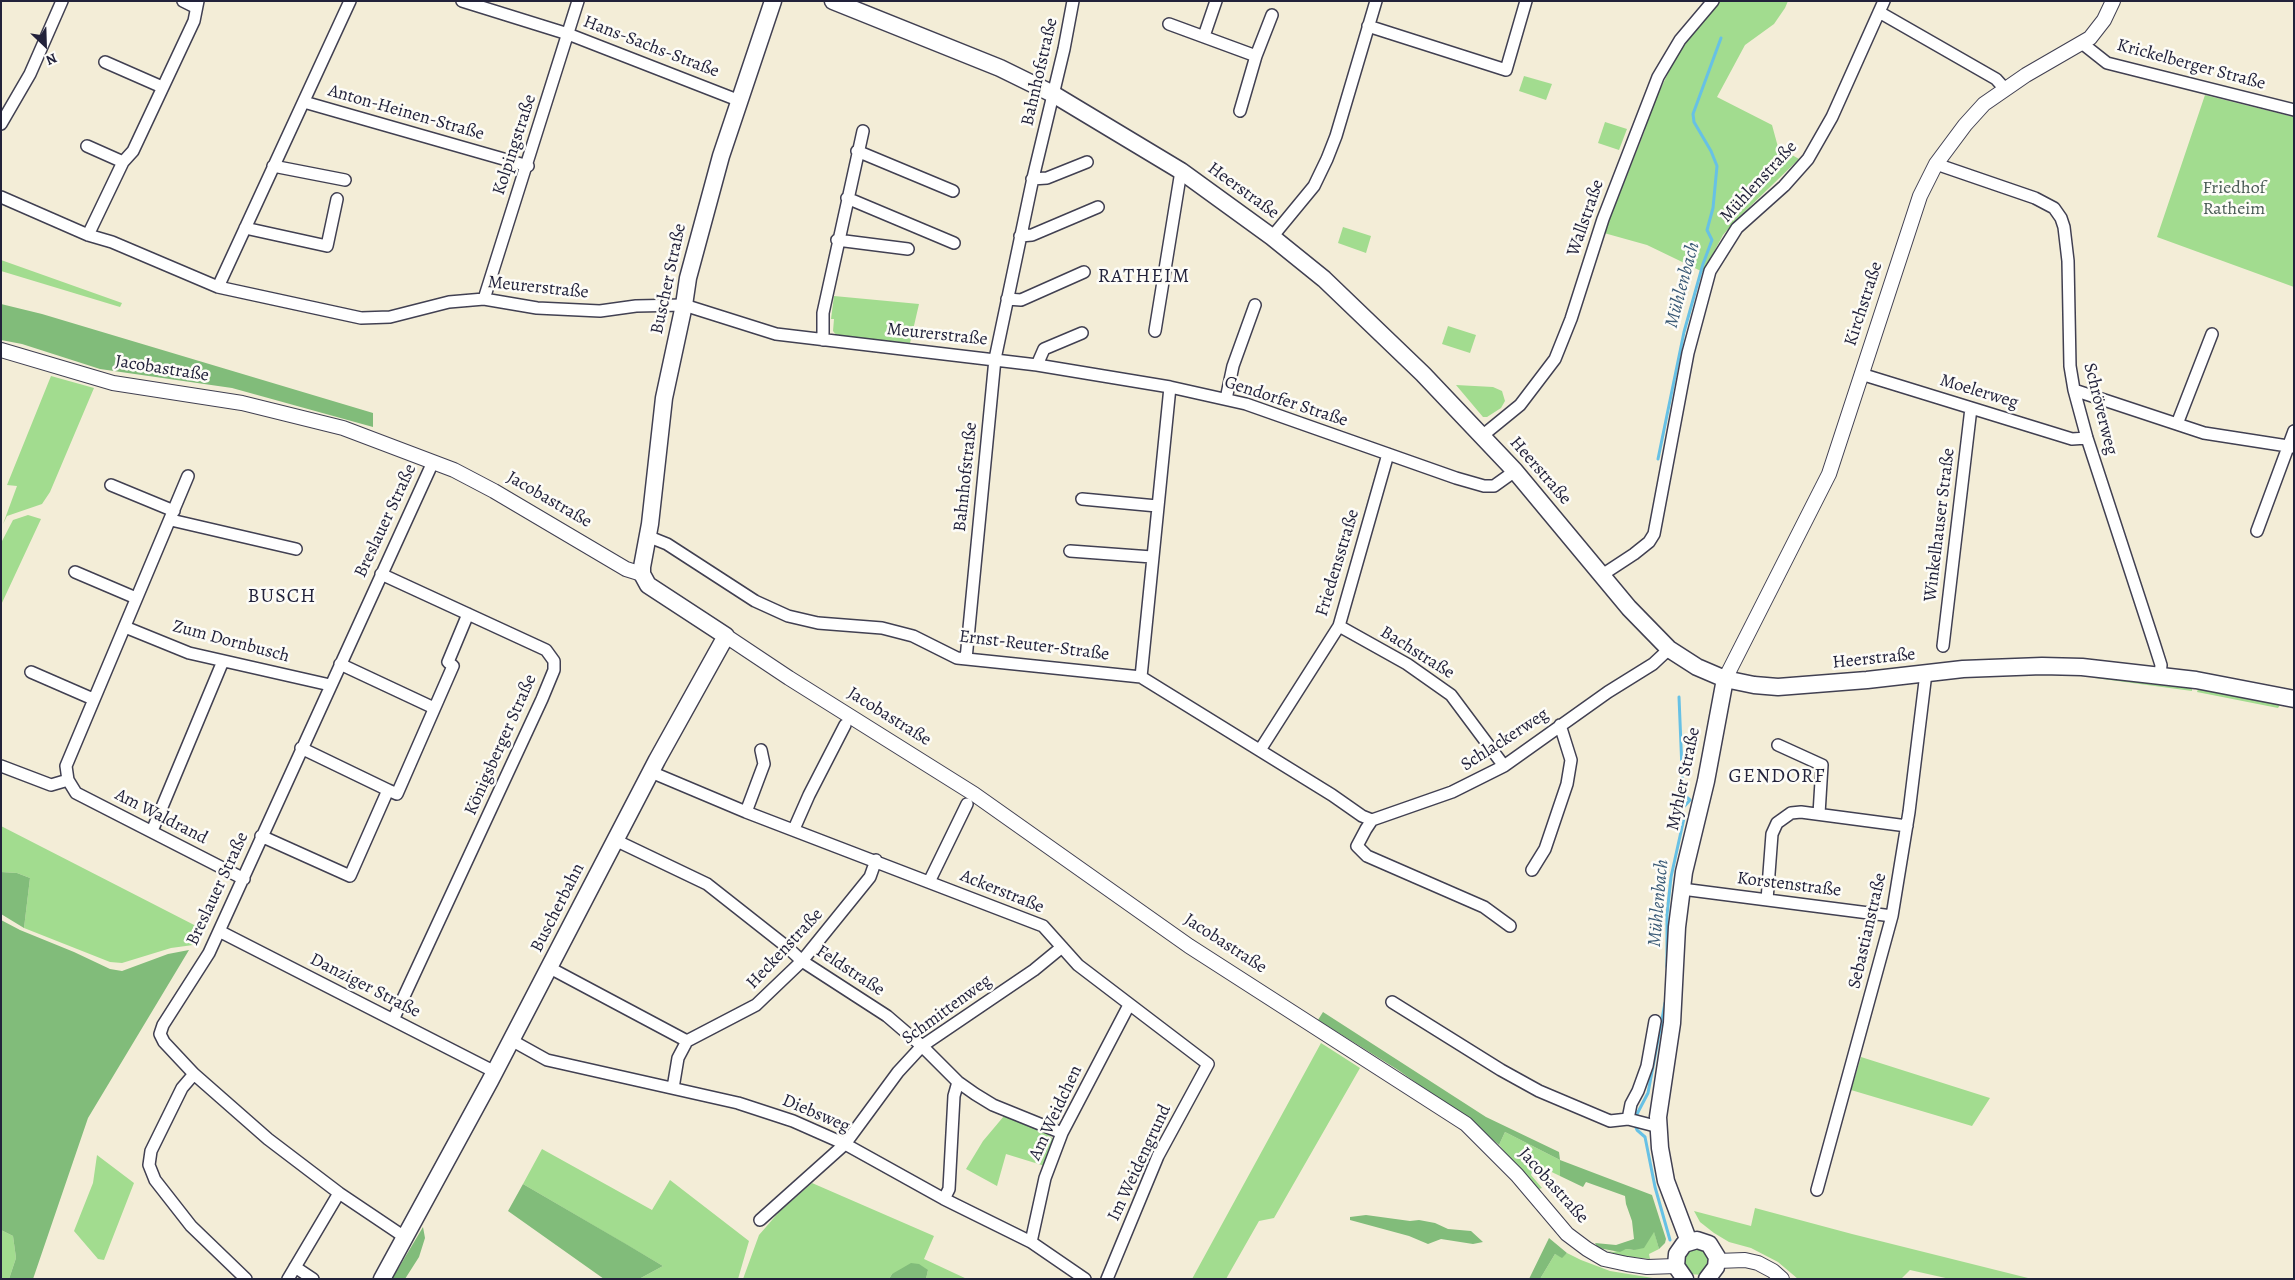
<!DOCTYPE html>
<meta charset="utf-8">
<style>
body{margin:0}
#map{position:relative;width:2295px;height:1280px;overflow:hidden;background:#f3edd7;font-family:Alegreya,serif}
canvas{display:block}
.frame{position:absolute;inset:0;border:2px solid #22223b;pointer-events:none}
.north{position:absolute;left:20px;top:20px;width:50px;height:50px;-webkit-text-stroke:4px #fdfcf7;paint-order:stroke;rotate:156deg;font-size:14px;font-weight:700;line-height:20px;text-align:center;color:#22223b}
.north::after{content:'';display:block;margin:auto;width:18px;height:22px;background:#22223b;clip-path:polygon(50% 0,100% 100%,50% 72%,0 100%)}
</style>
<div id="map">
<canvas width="2295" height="1280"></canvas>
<div class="frame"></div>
<div class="north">N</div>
</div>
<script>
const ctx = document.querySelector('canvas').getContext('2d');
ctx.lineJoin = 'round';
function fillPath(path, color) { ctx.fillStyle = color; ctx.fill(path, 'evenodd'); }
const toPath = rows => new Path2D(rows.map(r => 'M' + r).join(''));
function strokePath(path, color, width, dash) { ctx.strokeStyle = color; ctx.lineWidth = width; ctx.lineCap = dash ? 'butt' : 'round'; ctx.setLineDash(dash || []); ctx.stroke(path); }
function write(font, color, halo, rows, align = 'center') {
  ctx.font = font + ' Alegreya,serif'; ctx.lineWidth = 5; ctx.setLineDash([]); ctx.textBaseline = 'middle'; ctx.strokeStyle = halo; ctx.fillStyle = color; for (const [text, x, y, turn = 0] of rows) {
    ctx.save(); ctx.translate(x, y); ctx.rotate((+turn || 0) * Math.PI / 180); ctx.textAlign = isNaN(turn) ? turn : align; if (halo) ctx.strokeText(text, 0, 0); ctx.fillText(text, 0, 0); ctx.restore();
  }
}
fillPath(toPath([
 [1719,1,1788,1,1785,8,1774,24,1745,45,1717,97,1772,125,1778,147,1799,159,1737,219,1723,235,1703,272,1647,245,1604,233,1645,130,1644,123,1674,61,1697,27],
 [1524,76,1552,84,1546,100,1519,91],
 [2205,95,2294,117,2294,287,2157,237],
 [1605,122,1627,129,1619,150,1598,143],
 [1343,227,1371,236,1366,253,1338,243],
 [1,260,122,303,120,307,1,271],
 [834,296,919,304,910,343,837,336,833,331,834,319,831,319],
 [1448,326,1476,335,1470,353,1442,344],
 [51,376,94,388,50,492,42,504,7,516,3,524,17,486,7,485],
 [1456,385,1493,387,1502,391,1505,401,1501,408,1487,417,1483,417],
 [28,515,41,519,1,605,1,543,13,520],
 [2088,675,2171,684,2192,688,2192,691,2095,678],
 [2198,689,2282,702,2278,708,2197,692],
 [1,826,202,929,193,945,171,948,122,963,110,962,24,928,30,878,17,873,1,872],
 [1321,1043,1360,1068,1274,1218,1259,1221,1226,1279,1192,1279],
 [1861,1057,1990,1098,1972,1126,1851,1090],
 [1004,1116,1047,1133,1054,1140,1045,1166,1006,1154,997,1186,966,1169,983,1141],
 [1505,1132,1560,1160,1560,1176,1535,1164,1531,1175,1542,1188,1536,1190,1499,1145],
 [542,1149,652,1210,670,1180,749,1241,738,1279,639,1279,663,1266,523,1184],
 [97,1155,134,1183,104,1260,98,1259,74,1231,93,1183],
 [812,1183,934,1236,924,1259,967,1279,926,1279,928,1270,892,1274,889,1279,743,1279,759,1235,779,1212],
 [1755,1208,1852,1234,2032,1279,1950,1279,1910,1270,1901,1279,1798,1279,1778,1262,1751,1248,1729,1242,1714,1233,1700,1222,1694,1211,1751,1226],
 [1,1230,13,1236,16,1258,9,1279,1,1279],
 [1654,1231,1659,1249,1649,1254,1650,1259,1621,1256,1605,1250,1613,1252,1626,1249,1634,1250],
 [1702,1247,1711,1259,1703,1275,1689,1274,1685,1271,1682,1257,1688,1249],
 [1567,1253,1581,1260,1610,1271,1659,1279,1540,1279,1555,1254,1562,1257]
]), '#a2dc8f');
fillPath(toPath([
 [1,304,42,314,373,413,373,427,232,388,100,369,22,344,1,340],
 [1,872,17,873,30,878,24,928,1,914],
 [1,920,20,930,74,952,110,969,122,971,168,954,189,950,88,1118,33,1279,9,1279,16,1258,13,1236,1,1230],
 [1323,1012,1486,1117,1559,1152,1560,1160,1652,1195,1666,1239,1665,1243,1659,1249,1654,1232,1644,1248,1634,1250,1626,1249,1620,1252,1598,1248,1595,1243,1616,1245,1634,1239,1632,1221,1626,1204,1625,1196,1586,1182,1583,1187,1560,1176,1560,1160,1505,1132,1499,1145,1472,1122,1398,1070,1318,1020],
 [523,1184,626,1244,663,1266,639,1279,604,1279,508,1211],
 [1366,1215,1410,1221,1419,1220,1435,1223,1448,1229,1471,1231,1483,1242,1473,1244,1441,1239,1428,1244,1409,1236,1350,1220,1350,1217],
 [423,1227,425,1238,419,1257,405,1279,392,1279],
 [1549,1238,1567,1253,1562,1258,1555,1254,1540,1279,1529,1279],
 [911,1263,919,1264,928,1270,926,1279,889,1279,892,1274]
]), '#81bc7a');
strokePath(toPath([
 [1658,459,1684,332,1703,264,1712,240,1707,230,1713,208,1717,166,1711,151,1694,122,1693,114,1721,38],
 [1667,967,1667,915,1671,877,1684,818,1681,810,1690,800,1683,794,1679,697],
 [1637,1114,1648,1093,1665,1003],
 [1634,1123,1637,1130,1645,1137,1655,1187,1670,1240]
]), '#67c1e5', 3);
const minor = toPath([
 [183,1,195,7],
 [462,1,568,34,740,101],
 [1879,12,1996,79,2005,89],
 [1169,24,1256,56],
 [1368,26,1506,70,1526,1],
 [1204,36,1216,1],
 [2083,44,2107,63,2294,110],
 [105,62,162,87],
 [304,102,528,166],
 [1240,111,1256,56,1272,15],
 [1,124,30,74,62,1],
 [87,146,123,162],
 [857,151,953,191],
 [1936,164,2035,198,2054,208,2061,218,2064,227,2068,261,2070,366,2074,390,2087,438,2154,643,2161,665,2160,676],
 [273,166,345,180],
 [1032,179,1047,178,1087,162],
 [1,197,88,235,112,242,218,287,361,318,390,317,449,302,484,299,537,308,600,311,636,306,684,305,776,334,1037,365,1170,387,1246,404,1456,478,1484,486,1494,486,1515,471],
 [847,198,954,243],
 [245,228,327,246,337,199],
 [88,235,123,162,133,151,194,21,198,1],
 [1020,236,1032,235,1098,207],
 [1272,237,1314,186,1327,159,1336,136,1376,1],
 [837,240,908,249],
 [218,287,350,1],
 [484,299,578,1],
 [1007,299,1021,300,1084,272],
 [1155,331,1181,171],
 [823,340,823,313,863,131],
 [1037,365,1044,349,1082,333],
 [1861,374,2072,439,2087,438],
 [2074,390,2204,433,2294,447],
 [1226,399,1233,366,1255,305],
 [2177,424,2212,334],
 [1482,436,1520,405,1555,359,1571,319,1603,219,1658,77,1680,40,1713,1],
 [188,476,66,766,68,780,76,793,244,879],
 [111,485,174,511],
 [1082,499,1157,506],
 [171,520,296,549],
 [2257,531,2294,431],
 [647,536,667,544,755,601,788,616,818,623,882,628,913,636,957,658,1141,677,1332,795,1362,816,1372,820],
 [1070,551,1152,557],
 [75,572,136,598],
 [381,574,546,650,554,661,554,670,542,699,393,1020],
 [1602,575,1634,554,1649,542,1654,534,1688,353,1710,271,1737,228,1784,186,1808,159,1832,117,1884,1],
 [1339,626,1407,664,1451,695,1504,766],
 [125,627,189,653,330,685],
 [1943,646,1971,408],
 [966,659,995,359,1033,178,1064,49,1073,1],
 [340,664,434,708],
 [31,672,93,699],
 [1141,677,1170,387],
 [1778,745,1822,765,1819,814],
 [301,748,388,790],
 [1260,750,1339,626,1388,454],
 [1,766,51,785,68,780],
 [651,772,746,812,1043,926,1078,965,1208,1064,1158,1156,1107,1279],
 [746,812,764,764,761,750],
 [794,829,809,795,845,725],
 [152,831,223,661],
 [261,836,350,876,388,790,397,794,453,666,448,662,468,614],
 [615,840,707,884,787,947,802,961,887,1016,922,1046,958,1082,975,1094,993,1105,1062,1133],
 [1532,870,1545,849,1567,784,1571,760,1560,725],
 [929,882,967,804],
 [1682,889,1892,916],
 [1767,900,1772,834,1777,823,1791,813,1801,812,1907,826],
 [1510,926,1484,907,1367,856,1357,846,1366,829,1372,820,1452,792,1504,766,1608,692,1653,664,1669,649],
 [219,931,495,1072],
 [550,968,687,1041],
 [1392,1002,1501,1070,1539,1091,1610,1121,1628,1119,1659,1127],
 [511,1040,547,1060,738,1103,793,1121,845,1144,944,1199,1031,1242,1085,1279],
 [194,1074,182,1088,151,1151,149,1165,155,1180,191,1226,246,1279],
 [673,1088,678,1058,687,1041,756,1005,802,961,870,877,876,860],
 [1628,1119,1631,1104,1638,1091,1647,1066,1655,1021],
 [1817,1190,1892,916,1909,812,1926,673],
 [944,1199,949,1189,954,1096,958,1082],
 [760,1220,845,1144,898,1072,922,1046,1034,970,1062,947],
 [406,1238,339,1193,268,1139,194,1074,164,1042,160,1034,163,1025,209,953,433,462],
 [1031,1242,1045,1178,1062,1133,1129,1005],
 [295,1267,313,1279],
 [288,1279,339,1193]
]);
const tertiary = toPath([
 [1,350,113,383,242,403,343,428,454,470,494,491,626,569,642,574],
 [726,636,789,678,974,794,1189,946,1466,1124,1517,1175,1567,1234,1587,1249,1604,1259,1627,1264,1647,1267,1676,1266],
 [1725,679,1829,474,1920,196,1936,164,1965,125,1984,104,2026,75,2090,38,2104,20,2113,1],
 [1717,1261,1745,1260,1758,1263,1773,1271,1782,1279]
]);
const secondary = toPath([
 [833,1,1000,68,1053,94,1181,171,1272,237,1324,279,1423,374,1515,471,1629,608,1669,649,1697,667,1725,679,1754,685,1778,687,1867,680,1963,669,2042,666,2082,667,2196,680,2294,699],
 [1689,1242,1666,1181,1660,1148,1658,1117,1672,1023,1677,927,1684,872,1706,781,1725,679],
 [382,1279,490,1081,657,760,726,636,648,585,642,574,642,567,650,524,664,398,684,305,688,278,721,156,773,1],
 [1685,1279,1676,1266,1677,1254,1684,1244,1697,1240,1709,1244,1717,1257,1716,1267,1707,1279]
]);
strokePath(minor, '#414052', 14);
strokePath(tertiary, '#414052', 16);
strokePath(secondary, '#414052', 19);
strokePath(minor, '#fff', 11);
strokePath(tertiary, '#fff', 14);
strokePath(secondary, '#fff', 16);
write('18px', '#22223b', '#fdfcf7', [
 ["Hans-Sachs-Straße",651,47,21],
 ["Krickelberger Straße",2191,65,15],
 ["Bahnhofstraße",1040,72,-77],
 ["Anton-Heinen-Straße",406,113,16],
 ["Kolpingstraße",515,145,-72],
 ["Mühlenstraße",1759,182,-47],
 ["Heerstraße",1243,191,36],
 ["Wallstraße",1586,218,-71],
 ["Buscher Straße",669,279,-78],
 ["Meurerstraße",538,288,6],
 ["Kirchstraße",1864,304,-72],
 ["Meurerstraße",937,335,6],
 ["Jacobastraße",162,369,9],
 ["Moelerweg",1979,392,17],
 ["Gendorfer Straße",1286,402,18],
 ["Schröverweg",2100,409,76],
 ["Heerstraße",1540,471,49],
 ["Bahnhofstraße",966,477,-84],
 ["Jacobastraße",549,500,30],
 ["Breslauer Straße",386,521,-65],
 ["Winkelhauser Straße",1940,525,-83],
 ["Friedensstraße",1338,563,-73],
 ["Zum Dornbusch",231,642,15],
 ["Ernst-Reuter-Straße",1034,646,7],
 ["Bachstraße",1417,653,32],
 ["Heerstraße",1874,659,-6],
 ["Jacobastraße",889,717,32],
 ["Schlackerweg",1505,740,-33],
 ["Königsberger Straße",501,745,-66],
 ["Myhler Straße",1684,779,-78],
 ["Am Waldrand",161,817,27],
 ["Korstenstraße",1789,885,7],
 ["Breslauer Straße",218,889,-65],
 ["Ackerstraße",1002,892,22],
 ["Buscherbahn",558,908,-63],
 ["Sebastianstraße",1868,931,-77],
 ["Jacobastraße",1225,944,33],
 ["Heckenstraße",785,949,-47],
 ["Feldstraße",850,971,33],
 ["Danziger Straße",365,986,27],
 ["Schmittenweg",947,1010,-36],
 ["Am Weidchen",1056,1113,-65],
 ["Diebsweg",816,1114,23],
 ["Im Weidengrund",1140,1163,-65],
 ["Jacobastraße",1553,1186,48]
]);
write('18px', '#485a54', '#fdfcf7', [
 ["Friedhof",2234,189],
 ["Ratheim",2234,210]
]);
write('italic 19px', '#3a5a76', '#fdfcf7', [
 ["Mühlenbach",1683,285,-75],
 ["Mühlenbach",1659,903,-85]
]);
ctx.letterSpacing = '1px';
write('20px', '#22223b', '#fdfcf7', [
 ["RATHEIM",1144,277],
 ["BUSCH",282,597],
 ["GENDORF",1777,777]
]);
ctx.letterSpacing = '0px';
</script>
